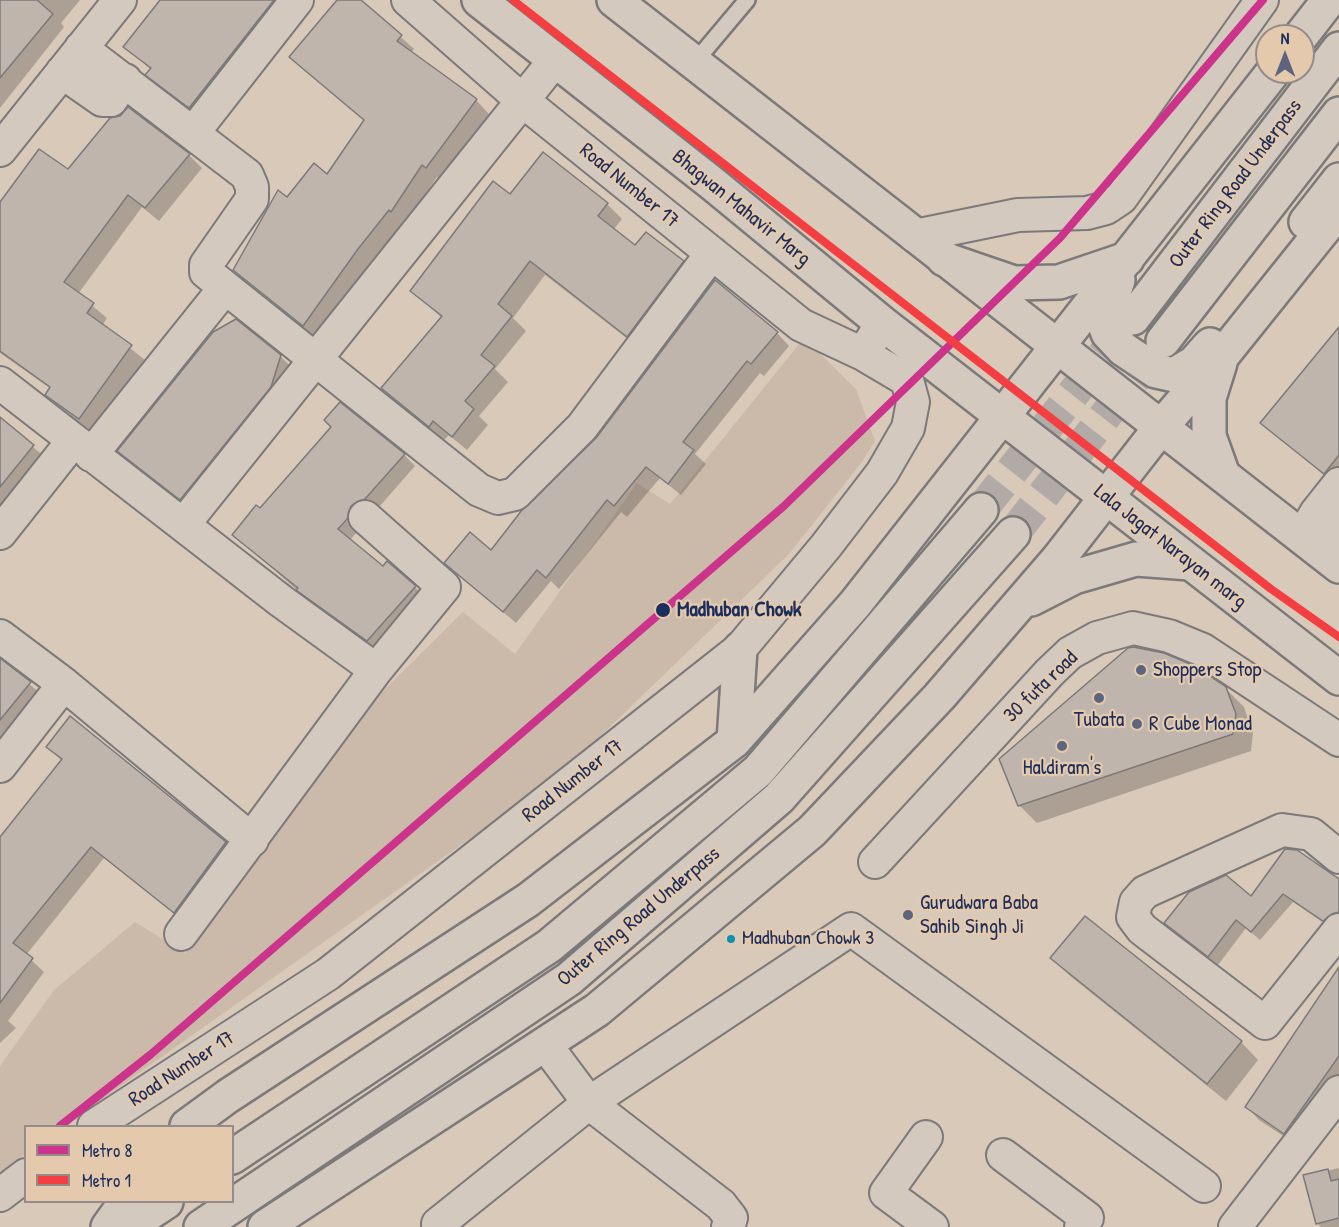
<!DOCTYPE html>
<style>
body{margin:0}
#map{position:relative;width:1339px;height:1227px;overflow:hidden;background:#d8c9b9;font-family:"Patrick Hand",sans-serif}
canvas{display:block}
.legend{position:absolute;left:24px;top:1125px;width:210px;height:78px;box-sizing:border-box;background:#e5c9ac;border:2px solid #948b8d;margin:0;padding:8px 10px;list-style:none;font-size:18px;color:#1b2f5e}
.legend li{display:flex;align-items:center;gap:12px;height:30px}
.legend b{width:30px;border:2px solid #948b8d}
.north{position:absolute;left:1255px;top:24px;width:60px;height:60px;box-sizing:border-box;background:#e5c9ac;border:2px solid #948b8d;border-radius:50%;rotate:0deg;font-size:16px;font-weight:700;line-height:24px;text-align:center;color:#1b2f5e}
.north::after{content:'';display:block;margin:auto;width:21px;height:27px;background:#5d657e;clip-path:polygon(50% 0,100% 100%,50% 72%,0 100%)}
</style>
<div id="map">
<canvas width="1339" height="1227"></canvas>
<ul class="legend">
<li><b style="height:8px;background:#cc338b"></b>Metro 8</li>
<li><b style="height:8px;background:#f43f42"></b>Metro 1</li>
</ul>
<div class="north">N</div>
</div>
<script>
const ctx = document.querySelector('canvas').getContext('2d');
ctx.lineJoin = 'round';
function fillPath(path, color) { ctx.fillStyle = color; ctx.fill(path, 'evenodd'); }
const toPath = rows => new Path2D(rows.map(r => 'M' + r).join(''));
function strokePath(path, color, width, dash) { ctx.strokeStyle = color; ctx.lineWidth = width; ctx.lineCap = dash ? 'butt' : 'round'; ctx.setLineDash(dash || []); ctx.stroke(path); }
function write(font, color, halo, rows, align = 'center') {
  ctx.font = font + ' "Patrick Hand",sans-serif'; ctx.lineWidth = 4.5; ctx.setLineDash([]); ctx.textBaseline = 'middle'; ctx.strokeStyle = halo; ctx.fillStyle = color; for (const [text, x, y, turn = 0] of rows) {
    ctx.save(); ctx.translate(x, y); ctx.rotate((+turn || 0) * Math.PI / 180); ctx.textAlign = isNaN(turn) ? turn : align; if (halo) ctx.strokeText(text, 0, 0); ctx.fillText(text, 0, 0); ctx.restore();
  }
}
fillPath(toPath([
 [804,338,856,389,875,441,862,462,789,554,561,774,64,1126,26,1126,25,1154,0,1172,0,1066,54,990,135,922,185,953,365,709,463,612,515,654,637,483,670,504]
]), '#cbbaa9');
fillPath(toPath([
 [0,0,80,0,61,23,64,27,0,108],
 [162,0,309,0,208,125,165,92,147,74,151,70,125,46],
 [339,0,359,0,414,49,411,53,476,100,489,114,441,180,437,177,405,224,403,223,317,339,234,270,287,199,327,176,365,121,291,57],
 [189,155,202,168,159,221,142,207,78,294,107,318,102,326,145,360,93,432,60,408,47,395,51,389,0,353,0,204,68,171],
 [510,196,607,204,622,219,613,230,635,247,683,262,697,277,642,350,545,275,513,318,526,331,495,369,508,382,479,416,488,425,467,450,449,435,444,440,383,388,442,318,412,291],
 [1339,329,1339,488,1262,423],
 [777,333,789,346,764,376,760,373,695,454,706,464,681,495,660,478,627,517,621,512,559,589,551,581,516,623,446,563,491,552],
 [280,356,298,373,198,516,136,468,119,451],
 [0,419,46,458,0,507],
 [404,455,415,466,350,540,383,568,415,587,426,598,379,652,309,601,234,534,260,510],
 [0,660,40,693,0,739],
 [1225,688,1244,707,1253,733,1251,751,1037,823,1019,805],
 [70,718,238,856,187,924,104,858,26,955,44,972,8,1021,16,1028,0,1043,0,837,62,761,48,747],
 [1339,882,1339,897,1322,922,1293,902,1260,940,1246,928,1218,965,1166,923,1251,898],
 [1052,958,1241,1042,1258,1060,1226,1101,1070,976],
 [1339,970,1339,1084,1297,1145,1259,1120,1247,1107],
 [1339,1168,1339,1227,1321,1227,1317,1223,1305,1176]
]), '#0003');
const building = toPath([
 [0,0,37,0,53,14,0,78,0,0],
 [160,0,274,0,189,108,145,75,151,68,123,47,160,0],
 [337,0,361,0,402,35,397,41,477,99,426,168,422,165,391,212,389,210,358,249,303,326,233,270,278,190,287,197,314,163,327,174,364,120,289,57,337,0],
 [128,107,190,154,145,208,128,195,64,282,94,303,87,313,132,345,79,419,45,395,50,387,0,351,0,202,39,149,68,169,110,118,120,116,128,107],
 [543,152,608,203,598,216,635,245,646,232,684,261,627,337,530,261,498,304,512,316,481,355,495,366,465,401,474,409,452,437,433,421,429,427,381,388,442,316,410,291,493,181,510,194,543,152],
 [715,280,778,332,751,364,747,361,683,442,694,450,668,484,646,467,614,506,607,500,546,578,537,570,503,612,444,563,470,532,491,550,522,510,596,438,715,280],
 [236,319,281,355,271,387,180,500,117,451,213,332,236,319],
 [1339,327,1339,455,1324,474,1260,423,1339,327],
 [340,402,405,454,364,500,351,506,348,518,338,529,383,566,387,561,416,586,367,641,296,590,298,588,232,535,256,505,260,508,331,427,324,420,340,402],
 [0,417,34,445,0,487,0,417],
 [1133,647,1164,653,1195,666,1226,687,1236,714,1233,734,1018,806,999,759,1128,648,1133,647],
 [0,658,31,682,0,720,0,658],
 [70,716,226,842,174,913,91,847,13,943,33,958,0,1003,0,837,62,759,46,747,70,716],
 [1285,849,1297,850,1339,879,1339,912,1332,914,1323,921,1283,894,1251,932,1236,920,1208,957,1164,923,1189,892,1226,875,1251,896,1285,849],
 [1085,916,1242,1041,1207,1084,1050,958,1085,916],
 [1339,967,1339,1056,1284,1134,1245,1107,1339,967],
 [1328,1169,1331,1181,1339,1179,1339,1218,1316,1224,1303,1175,1328,1169]
]);
fillPath(building, '#bfb5ac');
strokePath(building, '#7c797b', 1.5);
strokePath(toPath([
 [981,510,1133,318],
 [1013,534,1162,343]
]), '#b2aaa7', 33, [33, 16]);
const lane = toPath([
 [694,63,747,0]
]);
const street = toPath([
 [408,0,523,101,801,325,863,354],
 [81,48,247,175,252,187,252,199,206,265,206,272,479,490,498,498,515,494,582,427,712,253],
 [62,72,102,100,111,100,125,80],
 [193,133,297,0],
 [0,150,120,0],
 [915,236,1018,215,1087,213,1106,208,1121,198,1262,0],
 [0,383,281,601,376,670],
 [91,455,224,289],
 [1316,513,1339,530],
 [183,525,555,60],
 [0,533,73,441],
 [1302,537,1316,513,1339,484],
 [0,636,64,684,252,840],
 [0,766,64,684],
 [1339,857,1311,834,1282,830,1145,892,1136,902,1133,917,1142,929,1265,1023,1339,930],
 [875,862,1050,672,1070,653,1097,638,1133,628,1169,636,1203,650,1339,740],
 [181,934,376,670,444,587,365,517],
 [545,1044,589,1103,721,1205,731,1218,728,1227],
 [94,1126,328,974,740,649,826,546,882,473,908,428,913,402,907,380,863,354,882,323],
 [926,1137,886,1193,932,1227],
 [1003,1155,1087,1218,1081,1227],
 [0,1195,26,1175],
 [440,1227,438,1224,589,1103,851,929,1204,1186],
 [1235,1227,1339,1092]
]);
const secondary = toPath([
 [479,0,713,184,882,323,1339,678],
 [614,0,1339,566]
]);
const primary = toPath([
 [1301,36,1329,0],
 [1306,222,1339,180],
 [944,259,1014,283,1059,282,1127,259],
 [1118,280,1106,316,1105,325,1108,333,1123,349,1156,371,1174,375,1194,363,1210,345],
 [1220,363,1209,398,1209,436,1223,475],
 [1031,599,1074,577,1136,559,1190,563],
 [734,741,740,649],
 [187,1126,228,1096,528,900,734,741,855,604,1273,72],
 [108,1227,126,1202],
 [265,1227,597,1010,812,831,939,697,1059,558,1161,427,1222,356,1339,210]
]);
const highway = toPath([
 [1133,318,1339,49],
 [1163,341,1339,114],
 [232,1157,549,946,758,771,981,510],
 [128,1227,166,1202],
 [201,1227,569,979,779,798,1013,534]
]);
strokePath(lane, '#7c797b', 20);
strokePath(street, '#7c797b', 36);
strokePath(secondary, '#7c797b', 38);
strokePath(primary, '#7c797b', 38);
strokePath(highway, '#7c797b', 38);
strokePath(lane, '#d3c9be', 15);
strokePath(street, '#d3c9be', 32);
strokePath(secondary, '#d3c9be', 33);
strokePath(primary, '#d3c9be', 33);
strokePath(highway, '#d3c9be', 33);
strokePath(toPath([
 [60,1126,150,1055,784,506,1060,238,1263,0]
]), '#cc338b', 8);
strokePath(toPath([
 [513,0,1271,589,1339,637]
]), '#f43f42', 8);
for (const [x, y, r, color] of [
 [663,610,8,"#1b2f5e"],
 [1141,670,6,"#5d657e"],
 [1099,698,6,"#5d657e"],
 [1137,724,6,"#5d657e"],
 [1062,746,6,"#5d657e"],
 [908,915,6,"#5d657e"],
 [731,939,5,"#0591b8"]
]) { const dot = new Path2D(); dot.arc(x, y, r, 0, 2 * Math.PI); ctx.fillStyle = color; ctx.fill(dot); strokePath(dot, '#e5c9ac', 2); }
write('20px', '#1b2f5e', '#e5c9ac', [
 ["Madhuban Chowk 3",742,939]
], 'left');
write('21px', '#1b2f5e', '#e5c9ac', [
 ["Outer Ring Road Underpass",1236,184,-53],
 ["Road Number 17",629,186,39],
 ["Bhagwan Mahavir Marg",741,208,39],
 ["Lala Jagat Narayan marg",1170,547,38],
 ["30 futa road",1041,687,-44],
 ["Road Number 17",573,781,-38],
 ["Outer Ring Road Underpass",639,917,-40],
 ["Road Number 17",182,1069,-33]
]);
write('bold 21px', '#1b2f5e', '#e5c9ac', [
 ["Madhuban Chowk",677,610]
], 'left');
write('21px', '#1b2f5e', '#e5c9ac', [
 ["Shoppers Stop",1153,670],
 ["Tubata",1099,720,"center"],
 ["R Cube Monad",1149,724],
 ["Haldiram's",1062,768,"center"],
 ["Gurudwara Baba",920,903],
 ["Sahib Singh Ji",920,927]
], 'left');
</script>
